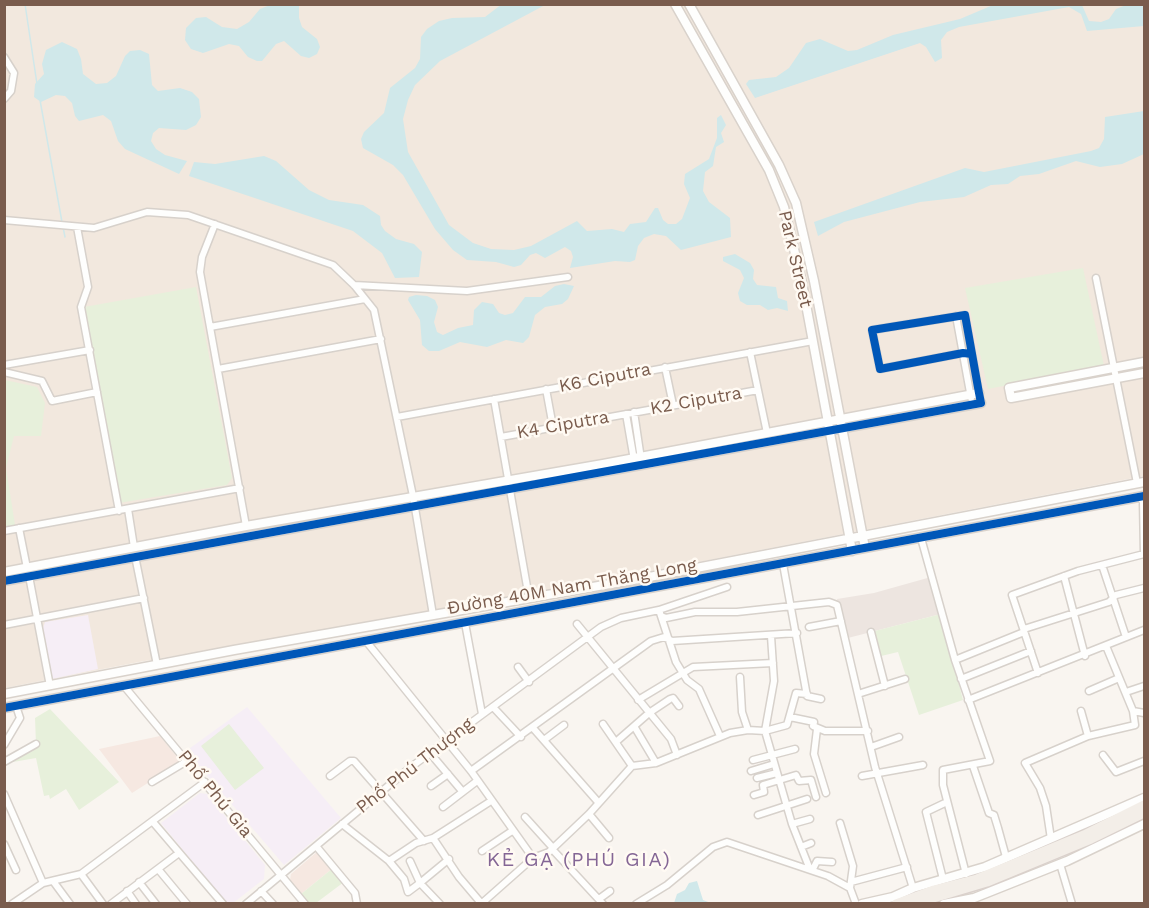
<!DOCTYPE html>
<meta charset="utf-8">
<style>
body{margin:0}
#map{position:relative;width:1149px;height:908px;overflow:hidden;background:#f9f5f0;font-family:"Work Sans",sans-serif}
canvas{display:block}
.frame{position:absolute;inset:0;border:6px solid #7a5c4d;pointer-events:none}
</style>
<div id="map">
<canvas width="1149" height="908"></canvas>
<div class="frame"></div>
</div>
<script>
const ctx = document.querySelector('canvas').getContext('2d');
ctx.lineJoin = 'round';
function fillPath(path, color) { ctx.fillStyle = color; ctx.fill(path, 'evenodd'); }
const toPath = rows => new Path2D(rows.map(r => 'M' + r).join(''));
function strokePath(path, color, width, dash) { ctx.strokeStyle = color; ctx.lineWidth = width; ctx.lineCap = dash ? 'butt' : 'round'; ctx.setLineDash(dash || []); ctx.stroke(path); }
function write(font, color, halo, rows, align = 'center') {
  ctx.font = font + ' "Work Sans",sans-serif'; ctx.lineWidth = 5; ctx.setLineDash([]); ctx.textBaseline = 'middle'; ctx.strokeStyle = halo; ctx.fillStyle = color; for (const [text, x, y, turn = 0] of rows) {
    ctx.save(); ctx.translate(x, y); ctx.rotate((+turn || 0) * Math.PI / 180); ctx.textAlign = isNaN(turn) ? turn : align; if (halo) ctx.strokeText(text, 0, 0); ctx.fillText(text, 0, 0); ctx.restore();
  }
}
fillPath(toPath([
 [5,5,1144,5,1144,476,527,595,139,662,5,688]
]), '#f2e8de');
fillPath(toPath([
 [160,736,181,762,132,793,99,749],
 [318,851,333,868,301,894,290,880,291,874]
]), '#f6e8e1');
fillPath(toPath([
 [931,577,941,614,844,639,837,599,874,593]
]), '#ede5e0');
fillPath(toPath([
 [88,615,98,669,52,679,43,628,45,622],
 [247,707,341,818,284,865,186,751],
 [200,793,207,794,265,865,264,879,233,903,226,903,161,823]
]), '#f6eef6');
fillPath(toPath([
 [1083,268,1104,366,988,389,965,288],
 [196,287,232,478,227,485,119,503,84,307],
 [5,380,37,387,45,403,41,436,14,436,6,468,15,525,5,527],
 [941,614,963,700,919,715,898,652,877,657,871,632],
 [50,709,119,782,79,810,66,789,50,799,49,795,44,796,36,758,13,762,12,757,36,744,35,718],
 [229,724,264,768,235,790,201,746],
 [333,868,344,882,316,903,309,903,301,894]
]), '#e7f0db');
fillPath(toPath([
 [502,4,545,5,440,61,415,85,408,100,403,119,408,152,449,225,473,243,491,249,514,250,531,246,577,221,587,231,612,229,624,232,630,224,646,222,655,208,658,208,663,220,668,224,676,224,682,219,690,198,684,184,685,174,709,159,717,138,717,118,721,115,726,125,721,133,724,142,716,147,713,166,705,172,703,191,709,202,730,218,731,237,681,250,666,236,654,234,644,238,638,246,635,260,630,262,615,261,570,268,573,257,571,251,565,247,545,258,536,253,530,255,521,265,514,267,496,262,467,260,453,250,435,229,403,175,393,165,363,148,361,139,364,132,384,113,390,88,415,68,420,59,421,37,427,29,439,21,452,18,485,17],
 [270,5,299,5,299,18,302,27,317,39,320,47,317,54,309,58,301,56,284,41,276,44,262,61,257,61,248,57,239,46,229,44,203,53,191,49,185,40,186,28,196,18,206,17,222,27,237,29,249,22,260,9],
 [993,5,1082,5,1089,21,1101,22,1109,19,1116,9,1126,5,1144,5,1144,26,1087,31,1081,14,1069,7,959,27,947,32,941,40,942,58,935,62,926,47,920,43,755,98,746,84,749,80,776,77,789,68,806,43,820,39,848,51,857,50,893,35,960,19],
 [62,42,77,49,81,59,83,74,96,84,107,83,116,76,125,56,130,51,140,50,149,54,152,85,158,91,180,88,192,92,199,99,201,117,196,125,186,130,159,128,153,133,151,141,156,149,165,155,187,161,179,174,125,149,118,141,111,121,103,115,79,121,75,116,72,103,65,96,56,95,41,102,34,97,35,84,44,74,42,64,46,50],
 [1144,111,1144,154,1122,164,1100,167,1076,161,1039,174,1020,176,1008,184,991,185,964,197,920,202,844,222,818,236,814,222,965,168,984,172,1091,151,1099,148,1104,139,1105,117],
 [264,156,276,161,309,190,329,200,363,205,380,216,381,225,385,231,396,239,414,244,422,252,419,277,395,278,382,253,353,231,189,176,194,162,215,164],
 [735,254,750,263,754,270,753,279,757,285,776,287,778,298,787,301,788,311,777,308,768,310,760,305,747,305,740,301,738,293,744,278,740,270,723,261,723,257],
 [564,284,574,286,568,299,562,304,545,307,535,315,529,337,523,343,506,340,487,347,460,342,439,351,429,351,422,345,420,320,408,300,409,297,416,295,427,296,435,300,438,307,434,322,437,332,443,335,458,328,473,325,474,310,482,302,493,304,499,313,505,315,513,313,525,297,541,297,555,286],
 [697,881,703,900,711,903,674,903,677,894,685,890,689,883]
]), '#d0e8ea');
strokePath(toPath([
 [25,4,37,84],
 [40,100,62,222],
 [63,227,65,237]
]), '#d0e8ea', 1.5);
const street = toPath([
 [4,57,14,73,11,91,4,99],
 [4,220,94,228,147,212,188,215,333,265,354,285,374,310,413,496,433,615],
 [215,224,202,257,200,272,246,526],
 [77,227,88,287,81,307,119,511],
 [1096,278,1137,483],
 [354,285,467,291,568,277],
 [956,316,971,398],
 [210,327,365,299],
 [750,352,767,433],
 [972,354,963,353,880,369,872,330,965,315,979,393,981,403],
 [4,365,90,350],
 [665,367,673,405],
 [218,369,381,339],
 [4,372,42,381,52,401,97,392],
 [546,389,553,427],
 [494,399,529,598],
 [634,412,641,459],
 [626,414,634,460],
 [397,417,813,341],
 [501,437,758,390],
 [1140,497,1143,502,1144,554],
 [128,509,134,547],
 [19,528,27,568],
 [4,531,240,488],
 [921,538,955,660,990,761,943,770,943,785,966,874],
 [135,556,157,665],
 [783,564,807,696,821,699],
 [1102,565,1126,637],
 [29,576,50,686],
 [1064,576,1085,656],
 [659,610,661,616,666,618,695,612,737,612,829,602,837,605,875,767,913,888],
 [661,616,676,662,687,680,699,689,720,736],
 [465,623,482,714],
 [577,624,671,739,677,755],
 [4,625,144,598],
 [809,627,841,621],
 [1024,629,1109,602,1116,595,1144,588],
 [871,632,885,686],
 [771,636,774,681,765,731,792,824,809,867],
 [366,641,471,771,533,858],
 [955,660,1024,632],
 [518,667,529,682],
 [1038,673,1012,595,1078,571,1144,554],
 [740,677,742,712,748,730],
 [961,679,1031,651],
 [124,686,305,904],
 [1089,691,1119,678],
 [1126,692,1144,686],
 [858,694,905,679],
 [638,700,693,667,773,663],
 [968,700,1144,630],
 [493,707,521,737],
 [1081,711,1088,736],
 [1133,711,1144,713],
 [790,717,814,722,813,726,825,731,868,731],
 [603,724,632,766],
 [634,726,656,763],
 [533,728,598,802],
 [817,729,814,754,826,793],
 [544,740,564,725],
 [617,741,649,713,670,699,673,698,679,706],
 [4,745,20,718,16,706],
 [871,747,899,737],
 [430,753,462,791],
 [1103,755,1116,772,1144,761],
 [753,760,795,749],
 [4,762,36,744],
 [973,766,989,813,994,815,998,828,1006,857],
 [471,771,651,641,664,637,672,641,797,633],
 [751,771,774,764],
 [330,776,350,761,354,761,424,841],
 [862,776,923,765],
 [757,778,777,773],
 [152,782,187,761],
 [431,786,448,774],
 [4,794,43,883],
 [754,795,764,792,763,785,796,775,799,781,811,780,816,797],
 [443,807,477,781],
 [589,814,609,838],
 [758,815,807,799],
 [525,817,553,848],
 [153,822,223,904],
 [840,823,853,866,850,888],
 [342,824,389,861,404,879,408,892,420,883,440,904],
 [792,824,810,819],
 [433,838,459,877,481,903],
 [1051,839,1046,806,1040,788,1025,763,1088,736,1135,725,1133,711,1106,646],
 [4,844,16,870],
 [316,846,355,893,357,904],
 [801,847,811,843],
 [552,849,603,904],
 [482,851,512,831],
 [389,861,416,843,433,838,491,801],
 [410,861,420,883,449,859],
 [1060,864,1072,904],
 [158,869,187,904],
 [813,869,817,861,832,862],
 [81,874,103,904],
 [943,879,926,812,947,802],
 [53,881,70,904],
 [139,882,156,904],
 [851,882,907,867],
 [127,891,136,904],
 [261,891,273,904],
 [599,899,610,891],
 [12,904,43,883,81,874,205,782],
 [111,904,179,853],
 [246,904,411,767,601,627,621,618,659,610,727,587],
 [481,904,533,858,549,852,589,814,632,766,656,763,730,733,748,730,765,731,787,725,796,693,807,694],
 [636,904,667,885,713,847,727,842,828,876,850,888,856,904]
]);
const secondary = toPath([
 [675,4,769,170,784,207,802,283,852,551],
 [689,4,779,165,796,203,814,281,865,548],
 [1144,362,1009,388,1011,398,1144,373],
 [4,572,246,526,603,464,979,393],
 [4,581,981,403],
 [4,694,234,650,644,578,1144,482],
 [4,708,1144,496],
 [862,904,893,897,913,888,985,867,1144,798],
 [944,904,974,898,1067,861,1144,824]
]);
const primary = toPath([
 [896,904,934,890,977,879,1084,835,1144,805],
 [913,904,987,882,1091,839,1144,813]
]);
strokePath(street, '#d7d1cb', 9);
strokePath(secondary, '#d9d2cb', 11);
strokePath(primary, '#dad1cc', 12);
strokePath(street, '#fefefd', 6);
strokePath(secondary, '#fefefd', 8);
strokePath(primary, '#f3eee8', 9);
strokePath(toPath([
 [4,581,981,403,979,393,965,315,872,330,880,369,963,353,972,354],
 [4,708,1144,496]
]), '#0057b8', 8);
write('18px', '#7a5c4d', '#fffaf3', [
 ["Park Street",795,259,77],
 ["K6 Ciputra",605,378,-11],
 ["K2 Ciputra",696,401,-10],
 ["K4 Ciputra",563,425,-10],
 ["Đường 40M Nam Thăng Long",572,587,-10],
 ["Phố Phú Thượng",415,766,-38],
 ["Phố Phú Gia",215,794,51]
]);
ctx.letterSpacing = '1.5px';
write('20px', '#846695', '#fffaf3', [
 ["KẺ GẠ (PHÚ GIA)",579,860]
]);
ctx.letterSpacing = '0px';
</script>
